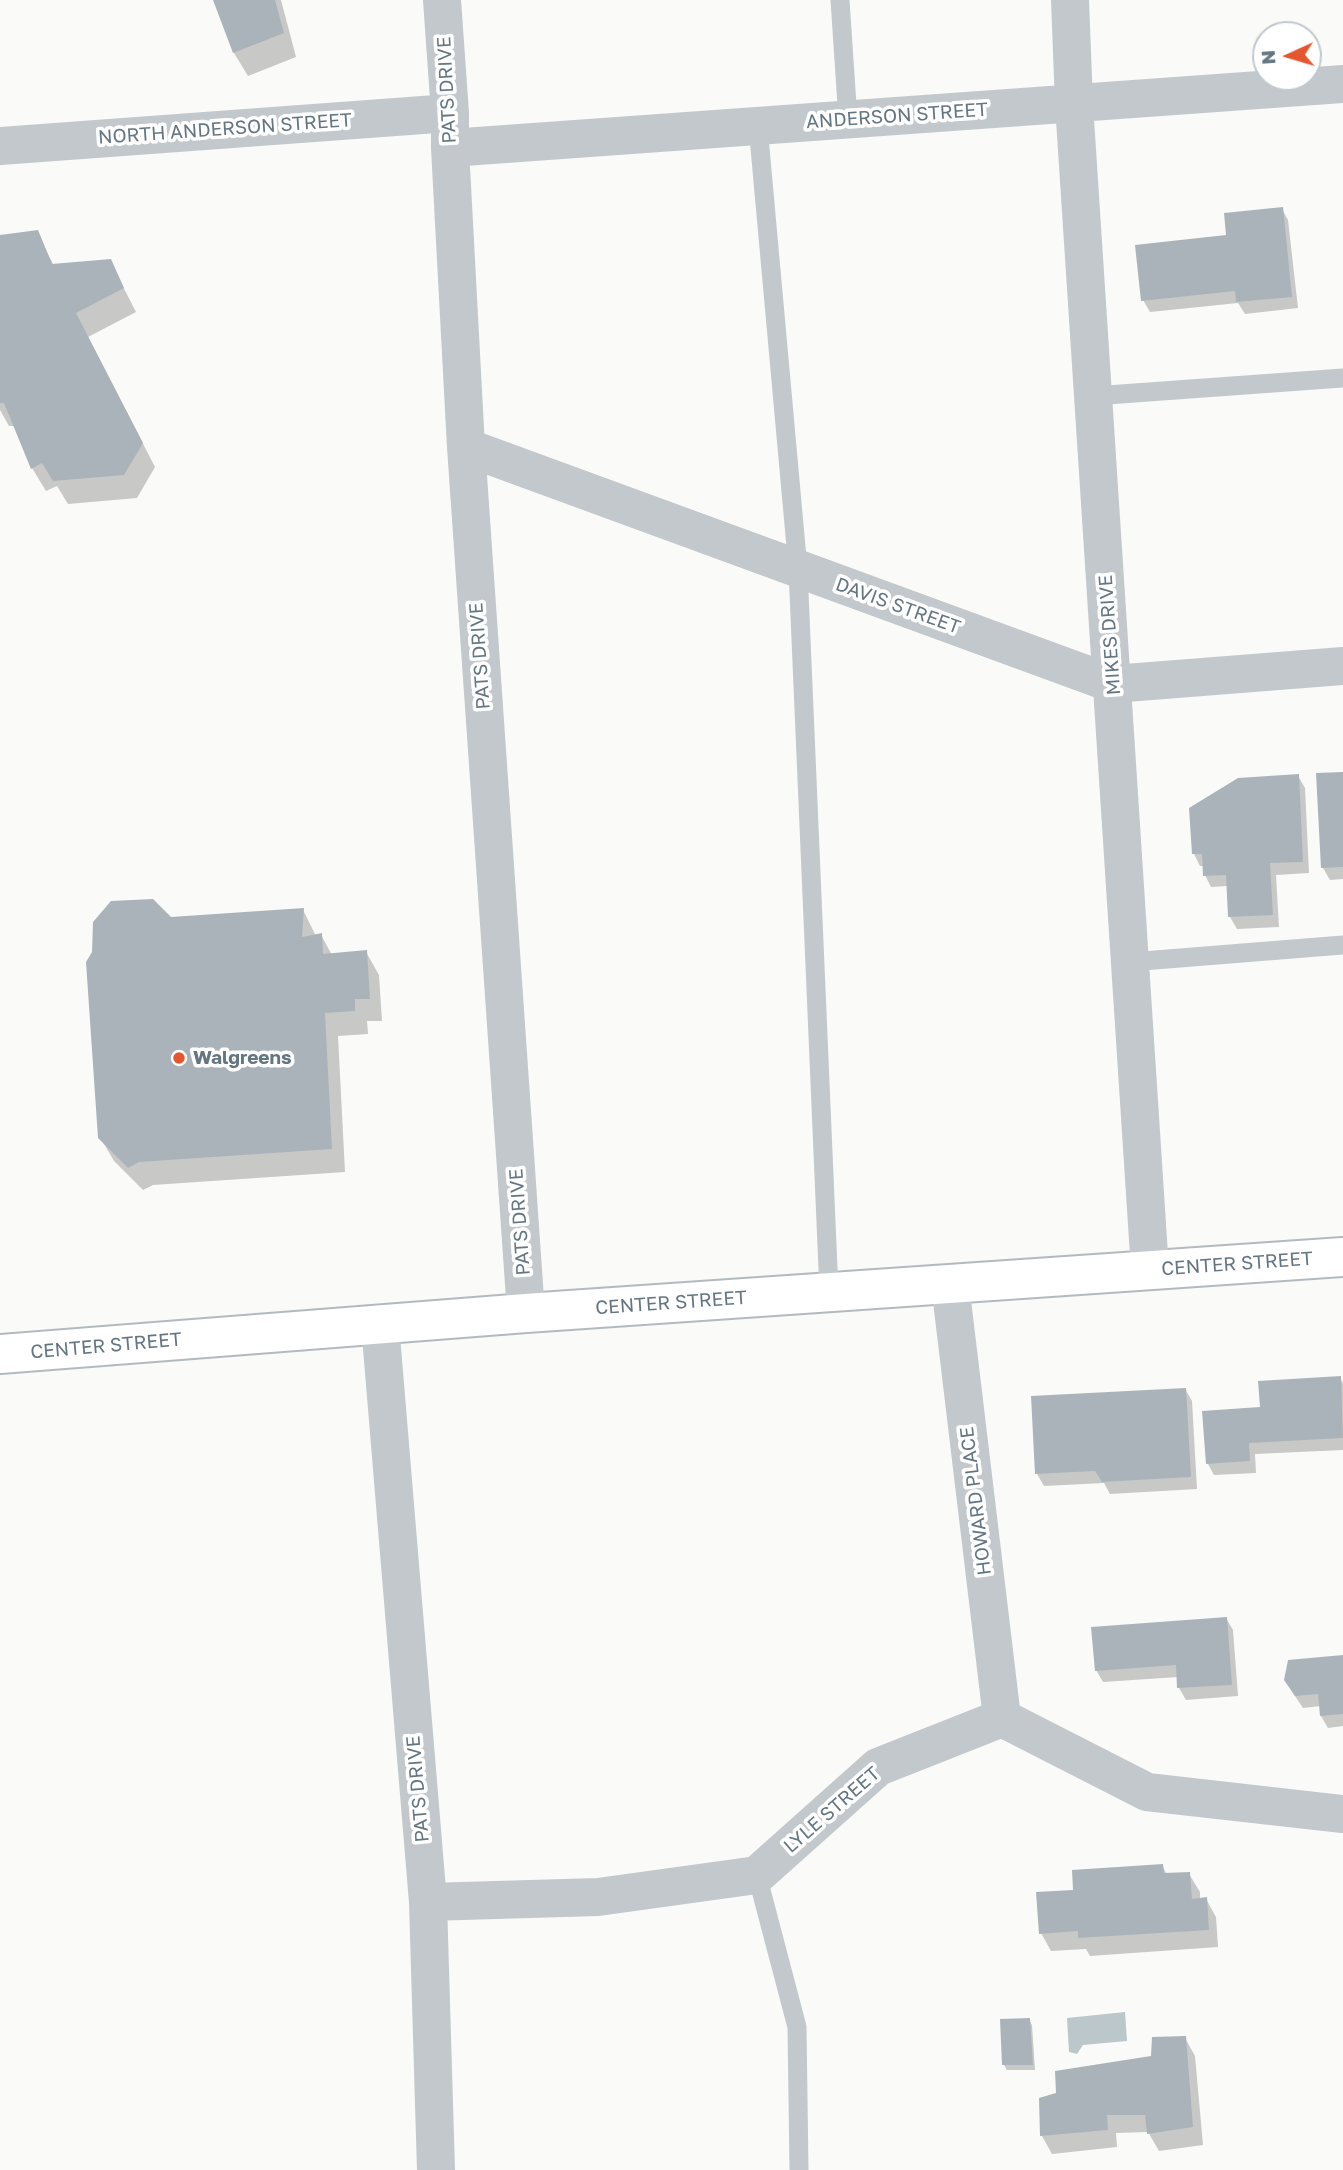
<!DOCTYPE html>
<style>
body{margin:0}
#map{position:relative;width:1343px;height:2170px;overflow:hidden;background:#fafaf8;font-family:"Golos Text",sans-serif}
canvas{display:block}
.north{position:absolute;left:1252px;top:21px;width:70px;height:70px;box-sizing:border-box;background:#fff;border:2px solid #c1c8cd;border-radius:50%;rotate:266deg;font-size:19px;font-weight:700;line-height:28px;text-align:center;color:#657683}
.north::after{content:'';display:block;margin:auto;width:24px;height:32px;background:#e4572e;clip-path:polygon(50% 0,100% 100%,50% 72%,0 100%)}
</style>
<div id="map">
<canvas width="1343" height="2170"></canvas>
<div class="north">N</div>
</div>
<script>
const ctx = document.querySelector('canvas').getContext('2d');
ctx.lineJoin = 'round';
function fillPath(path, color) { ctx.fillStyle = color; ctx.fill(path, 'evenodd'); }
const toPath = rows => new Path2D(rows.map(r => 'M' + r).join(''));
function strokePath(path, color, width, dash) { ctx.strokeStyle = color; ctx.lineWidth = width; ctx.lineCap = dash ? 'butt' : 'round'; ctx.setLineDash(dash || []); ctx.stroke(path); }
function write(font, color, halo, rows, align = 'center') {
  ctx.font = font + ' "Golos Text",sans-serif'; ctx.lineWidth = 7; ctx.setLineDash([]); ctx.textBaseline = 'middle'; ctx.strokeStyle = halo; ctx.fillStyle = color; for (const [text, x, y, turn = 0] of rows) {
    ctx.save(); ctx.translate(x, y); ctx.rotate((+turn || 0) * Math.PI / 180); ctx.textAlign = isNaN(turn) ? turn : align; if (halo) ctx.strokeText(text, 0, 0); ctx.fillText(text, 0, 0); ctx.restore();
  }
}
fillPath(toPath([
 [1125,2012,1127,2041,1083,2045,1077,2054,1069,2052,1067,2018]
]), '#bbc7cb');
fillPath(toPath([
 [215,0,281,0,296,57,248,76,234,53],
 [1282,209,1288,220,1298,308,1245,314,1238,303,1150,312,1143,300,1228,237],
 [37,232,54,266,110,261,136,312,88,337,155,467,137,498,68,504,57,486,46,491,32,468,15,426,9,426,0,410,0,237],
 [1343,774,1343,879,1330,880,1323,868],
 [1298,776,1305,788,1309,873,1276,875,1279,927,1237,929,1230,917,1228,886,1211,887,1205,875,1204,866,1200,866,1194,854],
 [303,910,316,936,321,935,332,955,366,952,379,975,382,1021,367,1021,368,1034,338,1036,345,1172,153,1185,143,1190,114,1161,100,1137,170,918],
 [1340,1378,1343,1383,1343,1450,1255,1454,1256,1473,1214,1475,1208,1464,1262,1409],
 [1185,1389,1192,1401,1197,1489,1110,1494,1104,1483,1044,1486,1037,1474,1032,1398],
 [1226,1618,1233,1630,1238,1696,1186,1700,1179,1688,1178,1677,1103,1682,1096,1670],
 [1343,1657,1343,1726,1328,1728,1321,1716,1321,1706,1303,1708,1293,1693],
 [1162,1865,1167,1875,1189,1874,1200,1892,1200,1900,1206,1899,1216,1917,1218,1947,1090,1956,1086,1949,1051,1951,1041,1933],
 [1029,2020,1032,2025,1035,2070,1007,2070,1004,2065],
 [1185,2038,1195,2056,1203,2145,1159,2151,1148,2132,1116,2133,1117,2147,1052,2154,1042,2136,1041,2099,1153,2058]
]), '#0003');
fillPath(toPath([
 [213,0,275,0,284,33,233,53],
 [1283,207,1292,297,1236,302,1235,291,1141,301,1135,245,1226,235,1224,213],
 [38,230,52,264,111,259,124,288,76,313,143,443,124,475,53,481,42,463,31,469,4,403,0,403,0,235],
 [1343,772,1343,867,1321,868,1316,773],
 [1299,774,1303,862,1270,863,1273,915,1228,917,1226,875,1203,876,1202,854,1192,854,1189,808,1238,778],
 [153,899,171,917,304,908,302,937,322,933,323,954,367,950,370,999,355,999,355,1011,325,1013,332,1149,139,1162,128,1168,98,1138,86,962,92,952,93,922,111,901],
 [1341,1376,1343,1438,1249,1443,1250,1461,1206,1464,1202,1411,1260,1407,1258,1381],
 [1186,1388,1191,1477,1102,1482,1095,1471,1035,1474,1031,1396],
 [1227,1617,1232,1685,1177,1688,1176,1665,1095,1671,1091,1627],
 [1343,1655,1343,1714,1320,1716,1318,1694,1295,1696,1284,1680,1288,1660],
 [1163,1864,1164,1873,1190,1872,1192,1899,1207,1897,1209,1930,1078,1938,1078,1931,1039,1934,1036,1892,1073,1890,1072,1870],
 [1030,2018,1033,2065,1002,2065,1000,2019],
 [1186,2036,1193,2127,1147,2134,1145,2115,1107,2115,1108,2130,1040,2136,1039,2098,1056,2093,1055,2071,1151,2056,1152,2037]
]), '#aab3b9');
const secondary = toPath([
 [0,1354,526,1313,1343,1257]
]);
strokePath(secondary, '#b3babf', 42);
strokePath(toPath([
 [840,0,848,120],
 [758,126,798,569,829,1292],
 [1093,396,1343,378],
 [1130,962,1343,945],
 [757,1875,797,2027,799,2170]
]), '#c3c8cc', 19);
strokePath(toPath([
 [442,0,450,113,450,148,466,447,526,1313],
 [1070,0,1074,104,1150,1270],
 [0,146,450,113],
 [450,148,1343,84],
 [466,447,1113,684,1343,666],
 [950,1284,1002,1718],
 [380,1324,428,1902,436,2170],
 [428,1902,598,1897,757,1875,878,1767,1002,1718,1147,1792,1343,1814]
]), '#c3c8cc', 38);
strokePath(secondary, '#fff', 38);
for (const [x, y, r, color] of [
 [179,1058,7,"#e4572e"]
]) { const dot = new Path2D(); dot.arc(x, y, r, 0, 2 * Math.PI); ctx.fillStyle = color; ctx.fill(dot); strokePath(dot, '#fff', 2.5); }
write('19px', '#657683', '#fff', [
 ["PATS DRIVE",447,90,-93],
 ["ANDERSON STREET",897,116,-4],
 ["NORTH ANDERSON STREET",225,129,-4],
 ["DAVIS STREET",898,606,20],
 ["MIKES DRIVE",1110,635,-94],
 ["PATS DRIVE",480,656,-94],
 ["PATS DRIVE",520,1222,-94],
 ["CENTER STREET",1237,1264,-4],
 ["CENTER STREET",671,1303,-4],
 ["CENTER STREET",106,1346,-5],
 ["HOWARD PLACE",976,1501,-97],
 ["PATS DRIVE",418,1789,-95],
 ["LYLE STREET",832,1810,-41]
]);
write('bold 19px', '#657683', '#fff', [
 ["Walgreens",193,1058]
], 'left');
</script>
